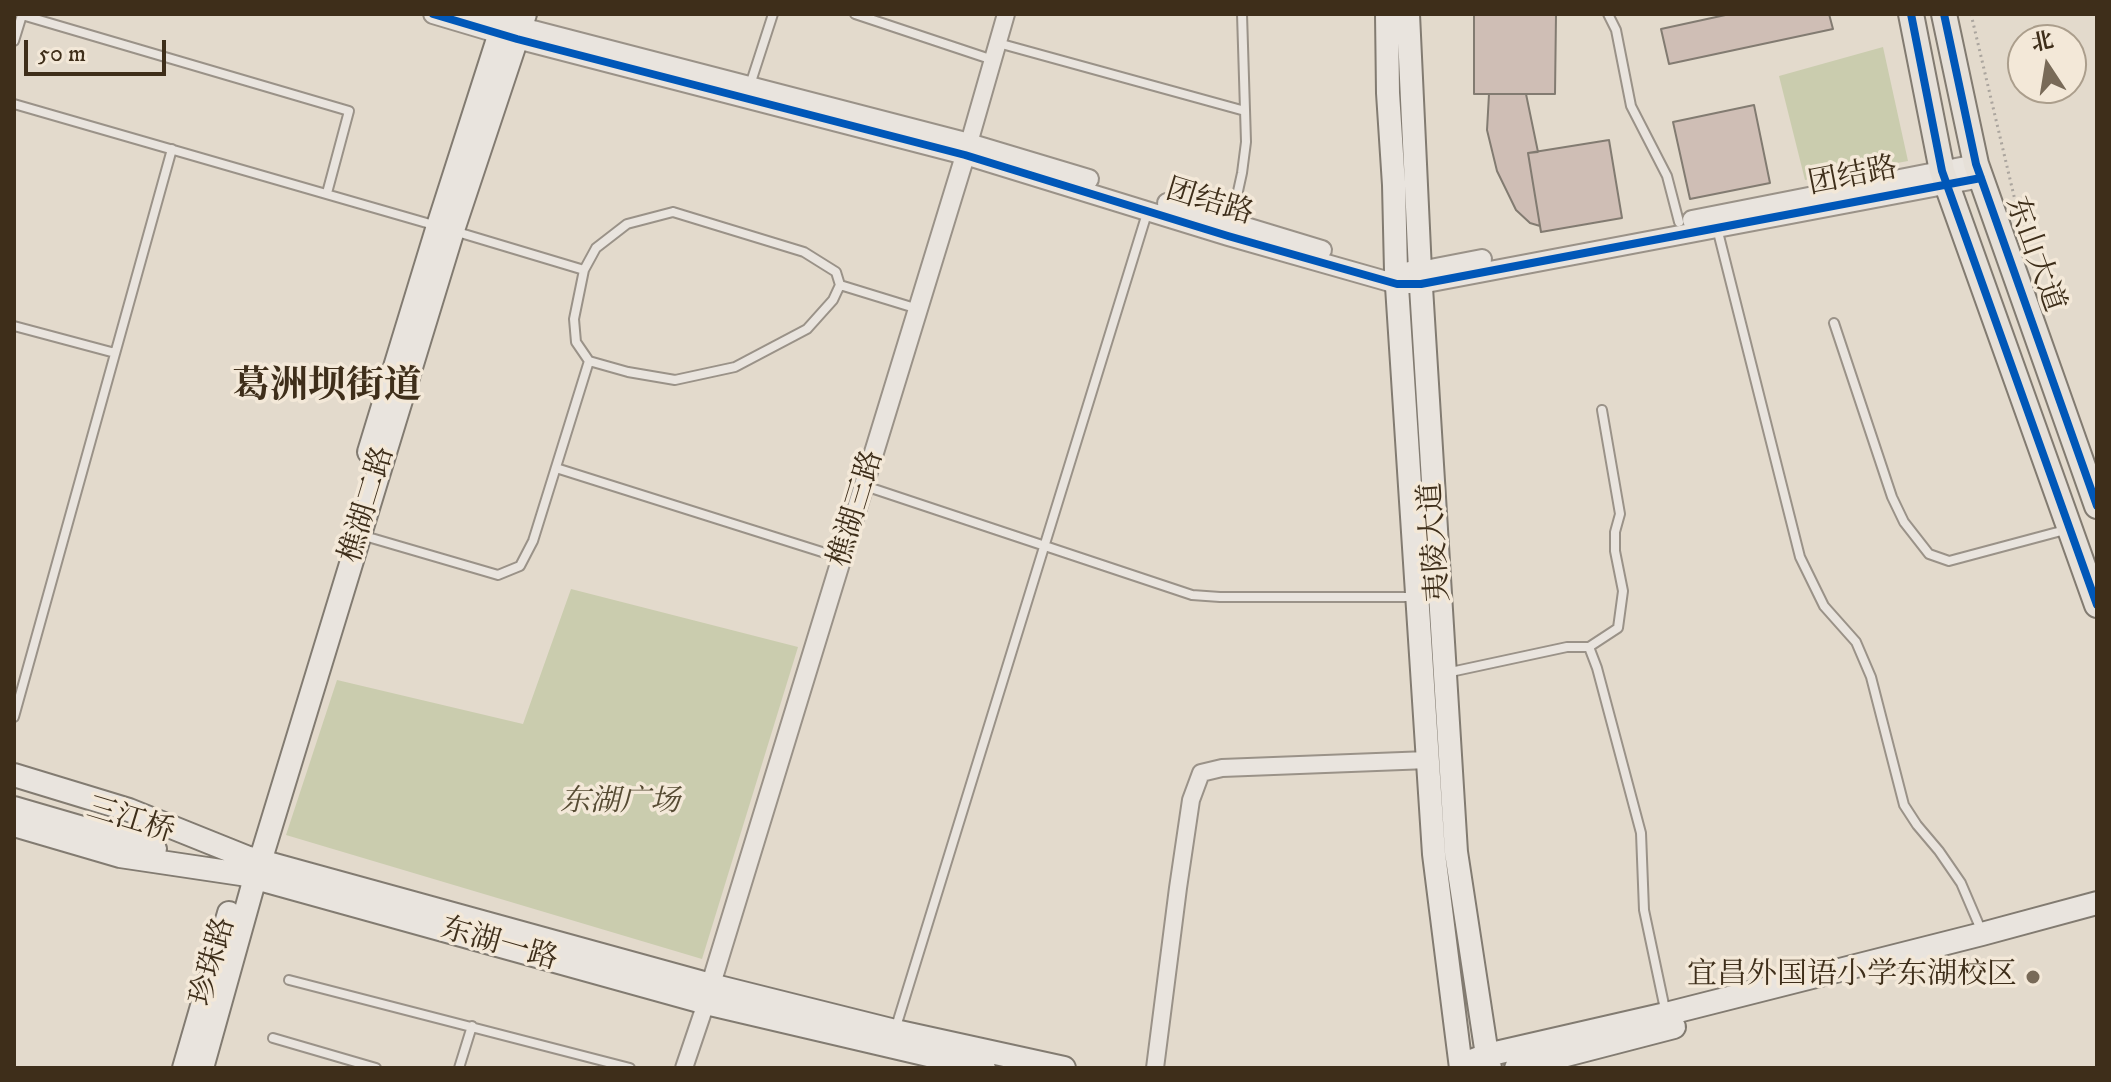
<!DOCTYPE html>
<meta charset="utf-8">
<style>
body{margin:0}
#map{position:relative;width:2111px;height:1082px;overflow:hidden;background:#e3dacc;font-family:"IM FELL DW Pica","Noto Serif SC",serif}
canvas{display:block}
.frame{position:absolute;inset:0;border:16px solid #3e2e1a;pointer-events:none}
.north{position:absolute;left:2007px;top:24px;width:80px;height:80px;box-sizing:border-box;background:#f3e8d8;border:2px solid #ab9e8c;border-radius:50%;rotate:348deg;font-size:22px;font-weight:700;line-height:32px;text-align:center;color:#3e2e1a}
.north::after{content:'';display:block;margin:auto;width:28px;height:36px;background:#786a58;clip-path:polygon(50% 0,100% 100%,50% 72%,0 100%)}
.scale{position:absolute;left:24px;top:40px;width:142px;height:36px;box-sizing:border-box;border:4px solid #3e2e1a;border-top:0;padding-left:10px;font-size:24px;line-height:28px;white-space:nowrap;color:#3e2e1a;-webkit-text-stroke:6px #f3e8d8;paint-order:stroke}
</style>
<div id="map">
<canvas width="2111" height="1082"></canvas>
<div class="frame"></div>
<div class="north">北</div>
<div class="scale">50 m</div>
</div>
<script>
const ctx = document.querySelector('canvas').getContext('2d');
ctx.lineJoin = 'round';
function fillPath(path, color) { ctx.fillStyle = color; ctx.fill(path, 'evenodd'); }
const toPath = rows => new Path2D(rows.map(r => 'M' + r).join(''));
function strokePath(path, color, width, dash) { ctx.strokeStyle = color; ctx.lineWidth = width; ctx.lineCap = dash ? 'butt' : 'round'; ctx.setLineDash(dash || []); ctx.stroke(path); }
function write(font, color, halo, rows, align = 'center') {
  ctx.font = font + ' "IM FELL DW Pica","Noto Serif SC",serif'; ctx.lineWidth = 7; ctx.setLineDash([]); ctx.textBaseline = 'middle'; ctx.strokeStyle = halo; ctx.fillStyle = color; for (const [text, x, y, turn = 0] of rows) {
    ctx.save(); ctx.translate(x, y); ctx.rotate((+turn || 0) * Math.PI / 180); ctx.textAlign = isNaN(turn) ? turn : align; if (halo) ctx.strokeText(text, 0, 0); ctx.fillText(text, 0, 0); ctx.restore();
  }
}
fillPath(toPath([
 [1883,47,1908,161,1805,180,1779,76],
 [571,589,798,647,702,959,286,835,337,680,523,724]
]), '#caccae');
const building = toPath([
 [1730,14,1829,14,1833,29,1669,64,1661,29,1730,14],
 [1474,15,1556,15,1555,94,1474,94,1474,15],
 [1489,94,1526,94,1538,152,1528,153,1540,226,1530,223,1516,210,1497,171,1487,130,1489,94],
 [1754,105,1770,183,1690,199,1673,122,1754,105],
 [1609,140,1622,218,1541,232,1528,153,1609,140]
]);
fillPath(building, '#cfbeb5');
strokePath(building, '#827b71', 2);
const service = toPath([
 [855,14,993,60],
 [1608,14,1616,30,1631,106,1667,176,1679,222],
 [14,41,22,15,349,111,327,193],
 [998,43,1245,111],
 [750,85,773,14],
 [14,104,437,226],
 [673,212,804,252,836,272,840,285,833,300,807,329,735,367,675,380,628,372,589,361,576,342,574,319,584,270,596,248,627,224,673,212],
 [1231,223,1242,173,1246,142,1242,14],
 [1717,228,1800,557,1824,606,1856,642,1871,677,1904,805,1917,825,1939,851,1961,883,1982,932],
 [454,231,584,270],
 [840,285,918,309],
 [1834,323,1892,497,1904,522,1929,554,1949,561,2065,530],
 [14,326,115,353],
 [556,468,841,558],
 [865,486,1192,595,1220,597,1414,597],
 [361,535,498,575,520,566,533,541,589,361],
 [1589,647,1618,628,1623,591,1615,551,1615,532,1620,514,1602,410],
 [1446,673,1567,647,1589,647,1597,668,1641,833,1644,910,1666,1014],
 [14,717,172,149],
 [289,980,630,1068],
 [895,1030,1148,210],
 [273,1038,376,1068],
 [459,1068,472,1026]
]);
const minor = toPath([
 [969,143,1006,14],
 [684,1068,706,1003],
 [1155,1068,1178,888,1191,800,1201,773,1222,768,1428,760]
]);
const tertiary = toPath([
 [433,14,517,39,965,155,1228,236,1397,284,1421,284,1981,178],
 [480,14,521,27,969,143,1089,179],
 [1167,203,1322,250],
 [1692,220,1976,164],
 [1409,271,1420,271,1482,259],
 [707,997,968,146]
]);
const secondary = toPath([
 [1387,14,1388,93,1394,185,1396,271,1434,854,1461,1068],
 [1408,14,1420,271,1456,852,1487,1055,1490,1068],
 [369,452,438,226,506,14],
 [14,775,129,810,246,857,711,985,895,1031,1064,1068],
 [14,808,155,849],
 [14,825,120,856,241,874,706,1003,984,1068],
 [1474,1060,1487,1055,1666,1014,1982,934,2097,903],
 [184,1068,229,913],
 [202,1068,255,878,453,230,525,14],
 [1516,1068,1674,1027]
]);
const primary = toPath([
 [1911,14,1942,171,2097,605],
 [1944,14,1976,164,2097,506]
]);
strokePath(service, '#9a9288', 12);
strokePath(minor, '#9a9288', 20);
strokePath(tertiary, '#9a9288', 22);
strokePath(secondary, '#827b71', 26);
strokePath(primary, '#827b71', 28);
strokePath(toPath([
 [1971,14,2018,213]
]), '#aba59e', 3, [2, 4]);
strokePath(service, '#e9e4de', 8);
strokePath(minor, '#e9e4de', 16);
strokePath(tertiary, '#e9e4de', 18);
strokePath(secondary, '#e9e4de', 22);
strokePath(primary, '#e6e0d8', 24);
strokePath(toPath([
 [433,14,517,39,965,155,1228,236,1397,284,1421,284,1981,178],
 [1911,14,1942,171,2097,605],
 [1944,14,1976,164,2097,506]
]), '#0057b8', 8);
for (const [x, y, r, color] of [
 [2033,977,8,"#786a58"]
]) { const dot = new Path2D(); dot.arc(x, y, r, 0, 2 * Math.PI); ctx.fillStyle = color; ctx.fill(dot); strokePath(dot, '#f3e8d8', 3); }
write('30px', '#3e2e1a', '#f3e8d8', [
 ["团结路",1853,178,-11],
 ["团结路",1209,204,17],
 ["东山大道",2033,255,70],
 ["樵湖二路",369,505,-73],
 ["樵湖三路",858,509,-73],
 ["夷陵大道",1437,542,-94],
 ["三江桥",130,822,17],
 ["东湖一路",499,946,16],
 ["珍珠路",215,962,-74]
]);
write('italic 30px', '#564b33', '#f3e8d8', [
 ["东湖广场",620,804]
]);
write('30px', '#3e2e1a', '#f3e8d8', [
 ["宜昌外国语小学东湖校区",2017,977]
], 'right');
write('bold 38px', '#3e2e1a', '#f3e8d8', [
 ["葛洲坝街道",327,389]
]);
</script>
